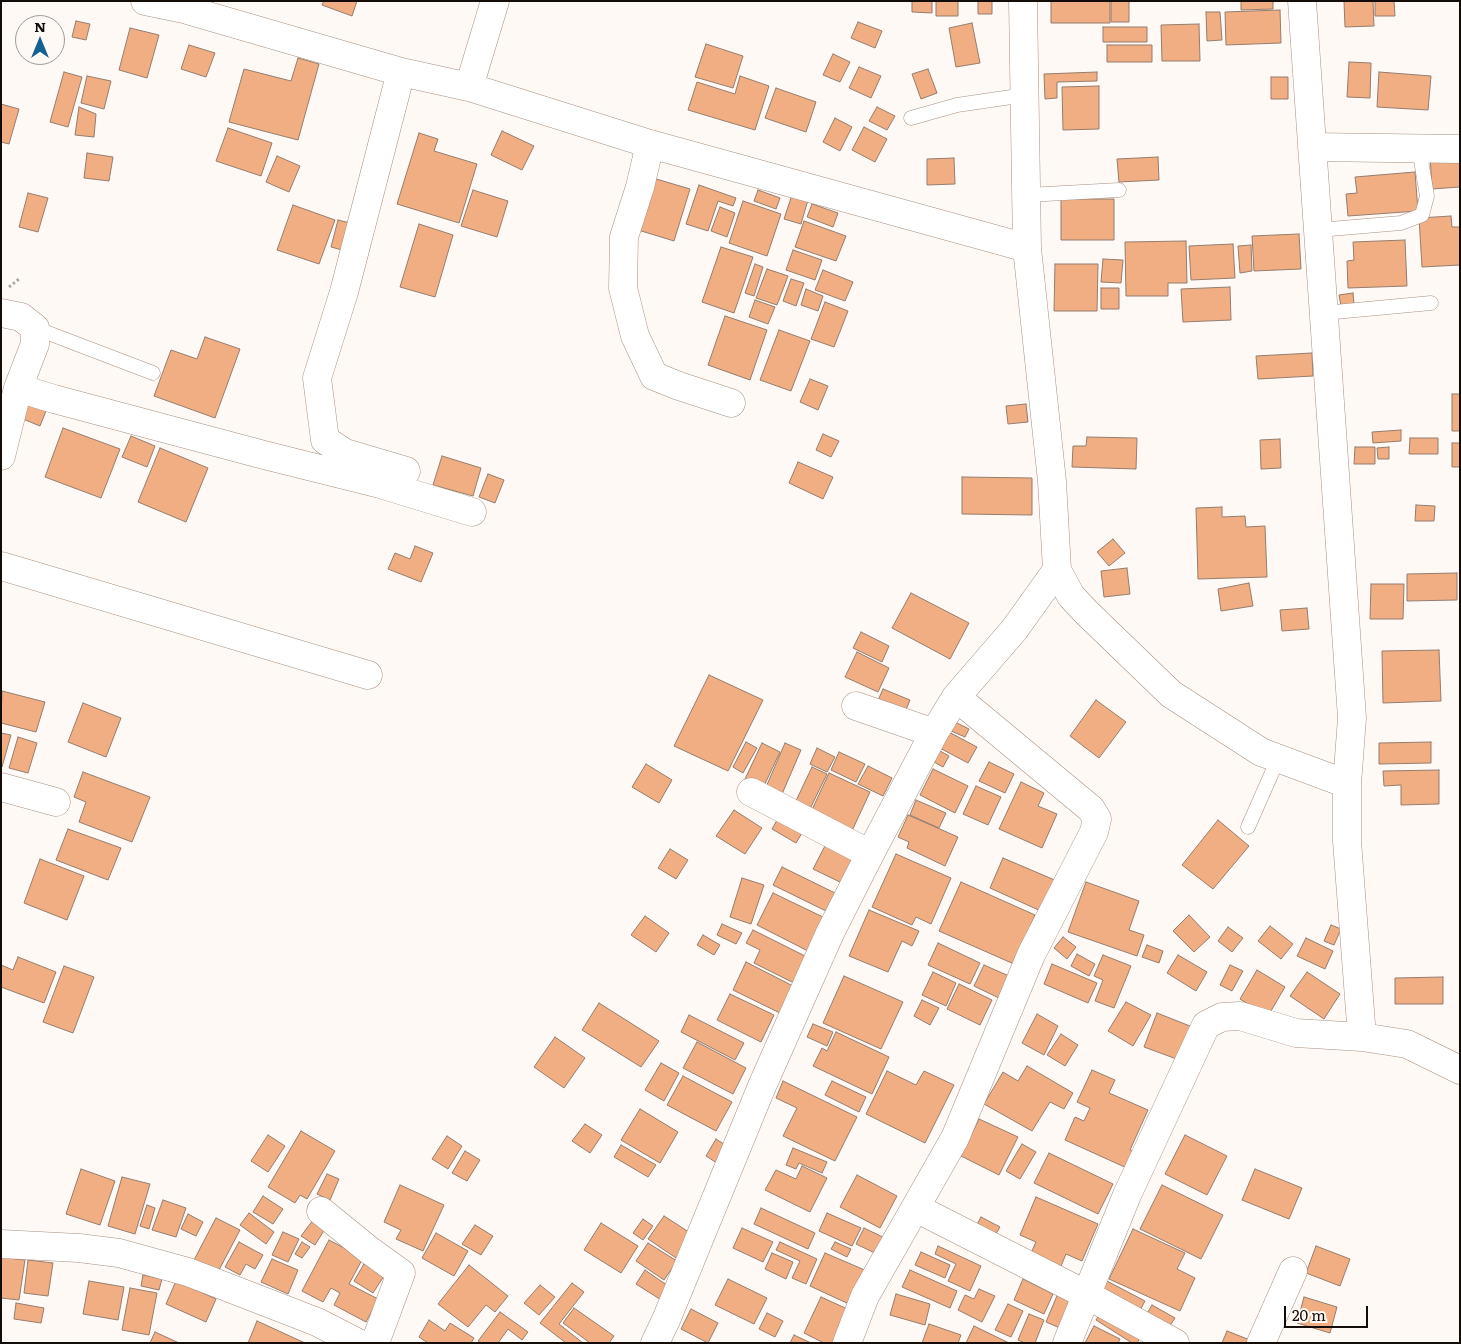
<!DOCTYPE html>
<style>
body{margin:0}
#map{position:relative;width:1461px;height:1344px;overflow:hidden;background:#fef9f5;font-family:Literata,serif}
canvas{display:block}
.frame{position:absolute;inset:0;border:2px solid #140c07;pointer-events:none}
.north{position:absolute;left:15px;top:15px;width:50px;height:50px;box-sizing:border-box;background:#fef9f5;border:1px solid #a09a96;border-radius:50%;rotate:0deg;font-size:14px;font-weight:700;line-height:20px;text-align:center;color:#140c07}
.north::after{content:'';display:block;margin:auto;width:18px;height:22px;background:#116193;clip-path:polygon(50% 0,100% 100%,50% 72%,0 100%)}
.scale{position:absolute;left:1284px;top:1306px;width:84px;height:22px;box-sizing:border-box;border:2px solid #140c07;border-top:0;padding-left:6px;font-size:15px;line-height:18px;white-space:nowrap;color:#140c07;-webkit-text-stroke:4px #fef9f5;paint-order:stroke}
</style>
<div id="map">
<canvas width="1461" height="1344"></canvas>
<div class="frame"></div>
<div class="north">N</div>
<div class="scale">20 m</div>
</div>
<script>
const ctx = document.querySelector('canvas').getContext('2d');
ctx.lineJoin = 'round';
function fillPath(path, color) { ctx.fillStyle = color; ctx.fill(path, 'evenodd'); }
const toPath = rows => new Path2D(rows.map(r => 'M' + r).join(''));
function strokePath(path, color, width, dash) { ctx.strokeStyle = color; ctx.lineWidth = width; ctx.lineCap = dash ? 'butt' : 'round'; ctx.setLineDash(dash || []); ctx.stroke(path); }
const building = toPath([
 [324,1,357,1,352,16,322,5,324,1],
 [912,1,932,1,932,13,912,12,912,1],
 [936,1,958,1,958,16,936,16,936,1],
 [978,1,992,1,992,14,978,14,978,1],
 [1051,1,1110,1,1110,23,1051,23,1051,1],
 [1111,1,1129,1,1129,22,1111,22,1111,1],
 [1241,1,1273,1,1273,9,1241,10,1241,1],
 [1344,1,1373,1,1374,26,1345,27,1344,1],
 [1375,1,1394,1,1395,16,1375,16,1375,1],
 [1280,10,1281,43,1226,45,1225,12,1280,10],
 [1206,12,1220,12,1222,40,1207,41,1206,12],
 [76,21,90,24,86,40,72,37,76,21],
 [858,22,882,31,875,48,851,38,858,22],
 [972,23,980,63,956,67,949,28,972,23],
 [1199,24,1200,61,1162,61,1161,25,1199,24],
 [1103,27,1147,27,1147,42,1103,42,1103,27],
 [130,28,159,35,147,78,119,70,130,28],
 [706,44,743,56,733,88,695,77,706,44],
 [189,45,215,53,206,77,181,69,189,45],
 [1107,45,1152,45,1152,62,1107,62,1107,45],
 [833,54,850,62,840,82,823,75,833,54],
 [298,58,319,64,298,140,229,122,244,69,291,81,298,58],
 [1349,62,1371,63,1370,98,1347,97,1349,62],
 [859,67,881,76,871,98,849,88,859,67],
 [928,69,937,93,921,99,912,74,928,69],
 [64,72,82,77,68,127,50,122,64,72],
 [1097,72,1097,81,1057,82,1057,98,1045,99,1044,74,1097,72],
 [1379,72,1431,76,1428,110,1377,107,1379,72],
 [87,76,111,81,104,109,81,103,87,76],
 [740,76,769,86,755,130,688,110,697,82,735,94,740,76],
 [1271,77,1288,77,1288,99,1271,99,1271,77],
 [1099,86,1099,129,1063,130,1062,87,1099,86],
 [776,88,816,102,806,132,765,118,776,88],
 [1,104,19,109,9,144,1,142,1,104],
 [79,107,96,114,94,137,75,135,79,107],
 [877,107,895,116,887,130,869,121,877,107],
 [835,118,852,127,840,151,823,142,835,118],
 [864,127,887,139,875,162,852,150,864,127],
 [228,128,272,143,261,176,216,161,228,128],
 [502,131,534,146,522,170,491,155,502,131],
 [419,133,438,139,434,151,477,164,459,223,397,204,419,133],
 [87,153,113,157,109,181,84,178,87,153],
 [1430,155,1460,162,1460,187,1432,189,1430,155],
 [277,156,300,166,289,192,266,182,277,156],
 [1158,157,1159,180,1119,182,1117,159,1158,157],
 [954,158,955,184,927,185,927,159,954,158],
 [1415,172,1418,211,1348,216,1346,194,1357,193,1355,177,1415,172],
 [653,178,690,189,674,241,638,230,653,178],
 [699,185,736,198,733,206,718,201,708,231,686,224,699,185],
 [473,190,508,201,497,237,461,226,473,190],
 [758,190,780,198,776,209,754,201,758,190],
 [28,193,48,198,38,232,19,227,28,193],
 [792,195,808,200,801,224,784,219,792,195],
 [1061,199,1114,199,1114,240,1061,240,1061,199],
 [743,201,781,214,767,256,729,243,743,201],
 [812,204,838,213,833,227,807,217,812,204],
 [293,205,335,220,319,264,277,250,293,205],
 [720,207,735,213,727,237,711,231,720,207],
 [1451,216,1452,227,1460,227,1460,265,1422,267,1419,218,1451,216],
 [338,220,350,223,342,250,331,247,338,220],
 [804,221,846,236,836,261,795,247,804,221],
 [419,224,453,235,435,297,400,287,419,224],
 [1299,234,1301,269,1254,271,1252,236,1299,234],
 [1405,240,1407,286,1348,288,1347,261,1354,260,1353,242,1405,240],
 [1186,241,1187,283,1168,283,1168,296,1126,296,1125,242,1186,241],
 [1233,244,1235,278,1191,280,1189,246,1233,244],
 [1251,245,1252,271,1240,273,1238,246,1251,245],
 [721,247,753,257,734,313,702,302,721,247],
 [793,250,822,260,815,280,786,270,793,250],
 [1103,259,1123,260,1121,283,1101,282,1103,259],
 [755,264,763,267,754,296,745,293,755,264],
 [1055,264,1098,264,1097,311,1054,311,1055,264],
 [767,269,788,276,777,305,756,298,767,269],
 [823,270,853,282,845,301,815,290,823,270],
 [791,279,804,283,796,306,783,301,791,279],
 [1230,287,1231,320,1183,322,1181,289,1230,287],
 [1101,288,1119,288,1119,309,1101,309,1101,288],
 [806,289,823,296,818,311,801,305,806,289],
 [1353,293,1354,304,1341,306,1339,295,1353,293],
 [755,300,775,307,768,324,749,317,755,300],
 [825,302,848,311,834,347,811,339,825,302],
 [725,316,767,330,750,380,708,365,725,316],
 [779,330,810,341,791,391,760,380,779,330],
 [205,337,240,349,215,418,154,396,171,350,197,359,205,337],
 [1312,353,1313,376,1258,379,1256,356,1312,353],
 [810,379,828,386,818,410,800,402,810,379],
 [1452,394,1460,394,1460,431,1452,431,1452,394],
 [26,397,48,406,40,426,18,417,26,397],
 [1026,404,1028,422,1008,424,1006,406,1026,404],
 [63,428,120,449,101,498,45,477,63,428],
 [1401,430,1401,441,1373,443,1372,432,1401,430],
 [823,434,839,441,831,457,816,450,823,434],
 [131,436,155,446,147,467,122,457,131,436],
 [1087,437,1137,438,1136,469,1072,467,1073,446,1086,446,1087,437],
 [1410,438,1438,438,1438,454,1409,454,1410,438],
 [1280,439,1281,468,1261,469,1260,440,1280,439],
 [1452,443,1460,443,1460,467,1452,467,1452,443],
 [1355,447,1375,447,1375,464,1354,464,1355,447],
 [1389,447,1389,459,1378,459,1377,448,1389,447],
 [160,448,208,468,186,522,138,502,160,448],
 [442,456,481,468,473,496,433,485,442,456],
 [798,462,833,477,823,499,789,483,798,462],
 [488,474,504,480,495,503,479,497,488,474],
 [962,477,1032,478,1032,515,962,514,962,477],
 [1416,505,1435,506,1434,521,1415,521,1416,505],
 [1222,507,1222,517,1245,516,1246,527,1265,526,1267,577,1198,579,1196,508,1222,507],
 [1113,539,1125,553,1109,566,1097,552,1113,539],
 [415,546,433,553,421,582,388,569,395,553,410,559,415,546],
 [1127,568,1130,594,1104,597,1101,571,1127,568],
 [1457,573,1457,600,1407,601,1407,574,1457,573],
 [1249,583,1253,606,1221,611,1218,589,1249,583],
 [1371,584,1404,584,1403,619,1370,619,1371,584],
 [911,593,969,623,950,659,892,628,911,593],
 [1307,608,1309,629,1282,631,1280,610,1307,608],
 [861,632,889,646,882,662,853,648,861,632],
 [1439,650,1441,701,1383,703,1382,651,1439,650],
 [857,652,889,668,878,692,845,677,857,652],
 [709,675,763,700,728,771,674,746,709,675],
 [883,689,910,700,903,717,876,705,883,689],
 [2,691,45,702,36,732,1,723,2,691],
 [1096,700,1126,722,1099,758,1070,736,1096,700],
 [83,703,121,718,106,757,68,742,83,703],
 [953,721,969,729,965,737,949,730,953,721],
 [945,730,977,747,968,763,936,746,945,730],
 [1,733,11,735,2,767,1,767,1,733],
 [18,737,37,743,28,773,9,768,18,737],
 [746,742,757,748,743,773,733,767,746,742],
 [1431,742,1431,763,1379,764,1379,743,1431,742],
 [762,743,780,752,763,788,745,779,762,743],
 [785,743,801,750,782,794,766,787,785,743],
 [933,747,949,756,943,767,927,758,933,747],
 [817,748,835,757,827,772,810,764,817,748],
 [839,752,865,764,856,782,831,770,839,752],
 [989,762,1014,774,1005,793,979,781,989,762],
 [646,764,672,780,659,803,632,787,646,764],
 [868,766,892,778,883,796,858,784,868,766],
 [812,767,827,774,809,811,794,805,812,767],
 [933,769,968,786,955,813,920,795,933,769],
 [1439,770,1439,804,1401,805,1401,785,1384,786,1383,771,1439,770],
 [83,772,150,797,132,842,79,822,86,802,74,797,83,772],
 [829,773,870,792,851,833,810,814,829,773],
 [1021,782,1044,793,1038,806,1057,814,1042,848,999,829,1021,782],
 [976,786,1001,797,988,825,963,814,976,786],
 [916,800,946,813,939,828,910,815,916,800],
 [734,810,762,828,745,854,716,836,734,810],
 [781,813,805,828,796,843,772,829,781,813],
 [908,815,958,837,945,866,907,848,909,842,898,837,908,815],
 [1218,820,1249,846,1213,889,1182,865,1218,820],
 [68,829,121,848,108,880,56,860,68,829],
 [827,842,858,857,844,884,813,869,827,842],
 [670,849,688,860,676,879,658,868,670,849],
 [896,854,951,878,931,924,916,917,912,925,872,907,896,854],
 [1003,858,1057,881,1043,912,990,888,1003,858],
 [40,859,84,876,67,920,24,903,40,859],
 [782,867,835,893,826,911,773,885,782,867],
 [742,878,764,885,751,924,730,917,742,878],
 [961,882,1035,915,1014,964,939,931,961,882],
 [1086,882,1139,901,1129,930,1144,935,1137,956,1068,932,1086,882],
 [773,893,825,918,808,951,757,925,773,893],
 [869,910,919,931,912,946,902,941,888,972,849,956,869,910],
 [1189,915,1210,937,1194,952,1173,931,1189,915],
 [645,916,669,933,656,952,631,935,645,916],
 [722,924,742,933,736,944,717,935,722,924],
 [1331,925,1341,929,1334,945,1324,941,1331,925],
 [1270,926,1293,944,1281,959,1258,941,1270,926],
 [1228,927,1243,938,1232,952,1218,941,1228,927],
 [753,930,809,958,796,984,754,963,760,950,746,943,753,930],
 [703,935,720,945,714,955,697,945,703,935],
 [1063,937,1076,947,1067,959,1054,948,1063,937],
 [1306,938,1333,951,1325,969,1297,956,1306,938],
 [938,943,980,963,970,984,928,965,938,943],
 [1147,945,1163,951,1159,963,1142,957,1147,945],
 [1077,954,1095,964,1089,976,1071,966,1077,954],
 [1103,955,1131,966,1114,1008,1095,1001,1103,980,1094,976,1103,955],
 [1178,955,1207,972,1196,991,1167,973,1178,955],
 [18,957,56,972,44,1003,1,987,1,965,13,970,18,957],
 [746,962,793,986,780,1013,733,990,746,962],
 [1052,964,1097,983,1088,1003,1044,984,1052,964],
 [984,965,1009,976,999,998,974,986,984,965],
 [1230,965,1243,971,1232,991,1220,985,1230,965],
 [64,966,94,977,73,1033,43,1022,64,966],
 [1257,970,1285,987,1268,1016,1240,999,1257,970],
 [933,972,956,983,946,1006,922,995,933,972],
 [1307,972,1340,994,1324,1019,1290,996,1307,972],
 [844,976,903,1002,881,1049,823,1023,844,976],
 [1443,977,1443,1004,1395,1004,1395,978,1443,977],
 [959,984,992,1000,980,1025,947,1009,959,984],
 [730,994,774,1015,761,1042,717,1020,730,994],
 [922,1000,939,1008,930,1025,914,1016,922,1000],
 [1126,1002,1151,1015,1133,1046,1108,1031,1126,1002],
 [599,1003,659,1041,641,1067,582,1030,599,1003],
 [1157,1013,1195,1028,1182,1061,1144,1047,1157,1013],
 [1037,1014,1058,1026,1044,1055,1022,1043,1037,1014],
 [689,1015,744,1043,735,1060,681,1032,689,1015],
 [813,1024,833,1032,827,1046,807,1037,813,1024],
 [836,1032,889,1057,872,1094,813,1066,822,1048,827,1051,836,1032],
 [1061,1034,1078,1045,1065,1066,1047,1055,1061,1034],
 [555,1037,585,1058,564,1088,534,1067,555,1037],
 [697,1042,746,1068,733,1094,683,1068,697,1042],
 [661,1063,679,1073,664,1101,645,1090,661,1063],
 [1027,1066,1073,1093,1064,1109,1050,1102,1032,1131,984,1104,1003,1072,1018,1081,1027,1066],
 [1092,1070,1115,1080,1109,1093,1148,1110,1130,1150,1137,1153,1129,1169,1065,1140,1075,1117,1084,1121,1090,1108,1077,1102,1092,1070],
 [887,1071,916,1085,924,1071,954,1085,925,1143,866,1114,887,1071],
 [683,1076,732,1102,716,1131,667,1105,683,1076],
 [783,1081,857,1117,835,1161,783,1136,797,1108,776,1098,783,1081],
 [832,1081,866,1097,859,1112,825,1095,832,1081],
 [640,1109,678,1132,660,1163,621,1140,640,1109],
 [979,1119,1018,1137,999,1175,961,1156,979,1119],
 [585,1124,602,1135,590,1153,572,1141,585,1124],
 [301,1131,335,1151,307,1199,300,1195,295,1203,268,1187,301,1131],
 [268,1135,285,1146,268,1172,251,1161,268,1135],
 [1185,1135,1227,1156,1207,1195,1165,1174,1185,1135],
 [447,1136,462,1146,448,1169,432,1159,447,1136],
 [716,1139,730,1148,720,1165,706,1156,716,1139],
 [1022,1144,1036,1152,1020,1179,1006,1171,1022,1144],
 [621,1145,656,1165,648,1177,614,1157,621,1145],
 [793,1148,827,1162,822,1173,799,1163,796,1169,786,1165,793,1148],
 [465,1151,480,1160,467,1181,452,1173,465,1151],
 [1049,1153,1113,1184,1098,1214,1034,1183,1049,1153],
 [802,1166,827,1178,810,1212,765,1190,776,1170,796,1179,802,1166],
 [81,1169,115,1181,100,1225,66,1214,81,1169],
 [1255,1169,1302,1188,1289,1219,1242,1200,1255,1169],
 [327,1174,339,1179,330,1200,317,1194,327,1174],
 [857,1175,897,1196,880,1228,840,1207,857,1175],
 [122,1177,150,1184,135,1234,108,1226,122,1177],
 [400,1185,444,1205,423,1251,396,1239,401,1230,384,1222,400,1185],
 [1162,1185,1223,1215,1201,1259,1140,1229,1162,1185],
 [263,1196,283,1209,273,1224,253,1212,263,1196],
 [1036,1197,1098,1224,1082,1261,1066,1254,1061,1266,1031,1253,1036,1242,1020,1235,1036,1197],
 [163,1200,186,1208,176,1237,152,1230,163,1200],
 [147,1205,155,1208,149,1229,140,1226,147,1205],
 [761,1208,815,1233,808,1249,754,1224,761,1208],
 [249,1213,274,1232,266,1244,240,1225,249,1213],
 [827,1213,861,1228,852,1246,819,1231,827,1213],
 [188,1214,203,1222,196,1236,181,1229,188,1214],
 [664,1216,695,1236,679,1260,648,1239,664,1216],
 [981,1217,1000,1227,991,1242,973,1232,981,1217],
 [216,1218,240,1230,218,1272,194,1260,216,1218],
 [643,1219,653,1226,643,1240,633,1233,643,1219],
 [313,1220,325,1229,315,1245,301,1236,313,1220],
 [601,1223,638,1246,621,1273,584,1250,601,1223],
 [475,1225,493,1236,481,1255,462,1244,475,1225],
 [742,1228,773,1242,763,1262,733,1248,742,1228],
 [864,1228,887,1239,879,1255,856,1244,864,1228],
 [1133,1229,1185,1253,1177,1269,1195,1278,1180,1311,1109,1279,1133,1229],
 [283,1232,299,1239,288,1262,272,1255,283,1232],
 [436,1233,468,1251,454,1276,422,1258,436,1233],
 [329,1240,363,1258,349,1284,378,1299,366,1322,334,1305,340,1293,331,1288,323,1302,302,1291,329,1240],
 [239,1242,263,1255,255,1269,246,1264,240,1275,225,1267,239,1242],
 [302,1242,310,1247,302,1258,295,1254,302,1242],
 [780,1242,817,1259,806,1284,792,1278,800,1261,776,1250,780,1242],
 [835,1242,851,1249,847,1257,831,1249,835,1242],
 [648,1243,677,1261,664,1280,636,1261,648,1243],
 [938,1246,981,1266,970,1291,948,1281,956,1264,935,1254,938,1246],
 [1316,1246,1350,1259,1340,1286,1306,1273,1316,1246],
 [921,1252,950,1265,945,1278,915,1265,921,1252],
 [772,1253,793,1262,786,1279,765,1269,772,1253],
 [825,1253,867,1271,851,1305,810,1286,825,1253],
 [1,1257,25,1260,19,1300,1,1298,1,1257],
 [272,1259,298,1270,288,1294,261,1282,272,1259],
 [28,1260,53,1263,48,1296,24,1293,28,1260],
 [364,1264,384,1276,373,1293,354,1281,364,1264],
 [469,1265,508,1296,495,1312,486,1305,468,1327,438,1304,469,1265],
 [645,1270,674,1290,666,1303,636,1284,645,1270],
 [910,1270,957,1291,950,1308,902,1287,910,1270],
 [143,1275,162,1279,159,1290,141,1286,143,1275],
 [728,1279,767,1298,754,1324,715,1305,728,1279],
 [1023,1279,1053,1294,1044,1314,1014,1300,1023,1279],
 [1105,1280,1145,1301,1138,1314,1098,1294,1105,1280],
 [89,1281,124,1287,118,1320,83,1314,89,1281],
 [176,1281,216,1299,206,1322,166,1304,176,1281],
 [572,1283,584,1292,559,1324,583,1343,566,1343,540,1323,572,1283],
 [540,1285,555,1297,539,1315,524,1303,540,1285],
 [130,1288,157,1293,149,1335,122,1330,130,1288],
 [979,1289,995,1296,982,1322,958,1310,965,1295,974,1299,979,1289],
 [1059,1291,1075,1298,1062,1329,1046,1322,1059,1291],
 [896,1294,930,1304,925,1325,890,1315,896,1294],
 [821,1297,854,1312,840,1343,824,1343,804,1333,821,1297],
 [1304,1297,1337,1307,1330,1333,1297,1323,1304,1297],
 [16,1303,44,1308,41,1323,14,1319,16,1303],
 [1008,1304,1023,1311,1011,1337,995,1330,1008,1304],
 [1152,1305,1175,1318,1167,1330,1145,1317,1152,1305],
 [574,1308,614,1336,609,1343,590,1343,563,1323,574,1308],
 [1103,1308,1143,1333,1137,1343,1132,1343,1096,1320,1103,1308],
 [691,1309,718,1323,708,1343,681,1329,691,1309],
 [500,1312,528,1332,522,1340,508,1329,498,1343,481,1343,478,1341,500,1312],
 [767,1313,783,1321,775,1337,759,1329,767,1313],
 [1029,1314,1044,1320,1035,1343,1025,1343,1018,1340,1029,1314],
 [429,1320,445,1331,450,1323,474,1338,471,1343,428,1343,419,1337,429,1320],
 [257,1321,305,1343,248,1343,257,1321],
 [929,1324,961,1335,958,1343,922,1343,929,1324],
 [974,1326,1009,1343,966,1343,974,1326],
 [1094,1326,1120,1339,1118,1343,1085,1343,1094,1326],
 [1227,1331,1250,1340,1249,1343,1222,1343,1227,1331],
 [155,1332,179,1343,150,1343,155,1332],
 [794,1335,811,1343,790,1343,794,1335]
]);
fillPath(building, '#f1ae82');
strokePath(building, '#957d6e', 1);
const service = toPath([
 [911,118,957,105,1025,95],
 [1027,195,1119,190],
 [1318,230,1401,223,1422,215,1427,196,1419,148],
 [1324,313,1431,303],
 [35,328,153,373],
 [1248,827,1278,759]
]);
const minor = toPath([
 [145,1,184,9,401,72,469,87,650,144,1027,248],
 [1023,1,1027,248,1052,481,1057,570,1071,596,1086,612,1171,694,1261,752,1347,784,1347,841,1362,1037],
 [1302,1,1352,718,1347,784],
 [401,72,344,292,317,378,325,440,345,453,406,471],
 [469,87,495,1],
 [650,144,640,187,624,237,623,288,635,336,654,376,679,386,731,403],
 [1312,147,1460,149],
 [1,313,21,317,35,328,35,344,18,388,1,456],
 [18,388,54,399,264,455,380,484,472,512],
 [1,566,368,675],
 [856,706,934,733],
 [1,787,56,802],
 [751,792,870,854],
 [916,1208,1087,1295,1175,1343],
 [321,1211,369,1250,401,1273,375,1343],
 [1,1244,79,1248,119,1253,188,1272,317,1322,358,1343],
 [655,1343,666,1320,762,1086,830,933,870,854,934,733,956,697,1014,630,1057,570],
 [847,1343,865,1296,955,1138,1031,955,1094,832,1097,819,1091,809,956,697],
 [1067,1343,1127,1195,1206,1025,1222,1017,1240,1016,1296,1033,1362,1037,1407,1044,1460,1070],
 [1261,1343,1293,1271]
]);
strokePath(service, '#a99081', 15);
strokePath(minor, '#a99081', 29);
strokePath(toPath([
 [9,287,19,279]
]), '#aca6a2', 3, [2.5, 2.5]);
strokePath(service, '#fff', 14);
strokePath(minor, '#fff', 28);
</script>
